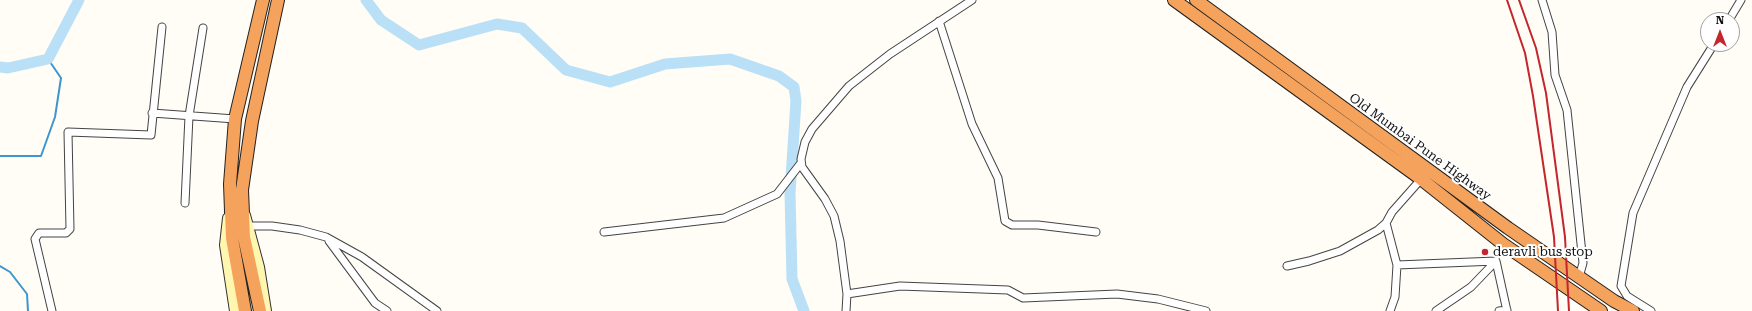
<!DOCTYPE html>
<style>
body{margin:0}
#map{position:relative;width:1752px;height:311px;overflow:hidden;background:#fffdf5;font-family:"Roboto Serif",serif}
canvas{display:block}
.north{position:absolute;left:1700px;top:12px;width:40px;height:40px;box-sizing:border-box;background:#fff;border:1px solid #a0a0a0;border-radius:50%;rotate:0deg;font-size:11px;font-weight:700;line-height:16px;text-align:center;color:#111}
.north::after{content:'';display:block;margin:auto;width:14px;height:18px;background:#c4262e;clip-path:polygon(50% 0,100% 100%,50% 72%,0 100%)}
</style>
<div id="map">
<canvas width="1752" height="311"></canvas>
<div class="north">N</div>
</div>
<script>
const ctx = document.querySelector('canvas').getContext('2d');
ctx.lineJoin = 'round';
const toPath = rows => new Path2D(rows.map(r => 'M' + r).join(''));
function strokePath(path, color, width, dash) { ctx.strokeStyle = color; ctx.lineWidth = width; ctx.lineCap = dash ? 'butt' : 'round'; ctx.setLineDash(dash || []); ctx.stroke(path); }
function write(font, color, halo, rows, align = 'center') {
  ctx.font = font + ' "Roboto Serif",serif'; ctx.lineWidth = 4; ctx.setLineDash([]); ctx.textBaseline = 'middle'; ctx.strokeStyle = halo; ctx.fillStyle = color; for (const [text, x, y, turn = 0] of rows) {
    ctx.save(); ctx.translate(x, y); ctx.rotate((+turn || 0) * Math.PI / 180); ctx.textAlign = isNaN(turn) ? turn : align; if (halo) ctx.strokeText(text, 0, 0); ctx.fillText(text, 0, 0); ctx.restore();
  }
}
strokePath(toPath([
 [0,156,41,156,55,117,61,78,48,59],
 [0,266,10,272,27,294,28,311]
]), '#3f96cf', 2);
strokePath(toPath([
 [366,0,381,20,419,45,497,24,522,28,566,70,610,82,665,64,730,59,779,76,794,87,796,101,790,193,792,279,804,311],
 [0,67,8,68,48,59,79,0]
]), '#b9e0f7', 11);
const street = toPath([
 [1542,0,1552,32,1555,75,1567,110,1583,263,1579,277],
 [1729,20,1741,0],
 [939,21,972,124,998,178,1005,221,1012,225,1038,225,1096,232],
 [152,113,235,119],
 [185,203,189,116,203,28],
 [249,226,272,226,300,230,326,237,362,257,437,311],
 [604,232,724,218,777,194,801,163],
 [329,241,375,303,387,311],
 [1496,261,1507,311],
 [1397,265,1386,223,1392,212,1423,177],
 [1287,266,1309,261,1340,251,1378,230,1386,223],
 [847,294,900,286,1008,290,1023,298,1117,294,1158,299,1206,311],
 [52,311,35,239,39,233,66,233,70,229,68,132,151,135,162,27],
 [846,311,847,294,840,241,834,216,825,199,802,167,801,159,805,142,812,129,849,86,890,54,972,0],
 [1390,311,1395,297,1397,265,1496,261,1471,287,1436,311],
 [1499,311,1507,310],
 [1651,311,1627,296,1621,286,1633,213,1687,87,1714,44]
]);
const secondary = toPath([
 [245,215,259,267,266,311],
 [228,218,225,245,235,311]
]);
const highway = toPath([
 [1174,0,1421,179,1503,244,1601,311],
 [1196,0,1508,228,1614,301,1633,311],
 [245,311,232,238,230,184,235,119,263,0],
 [260,311,244,237,242,190,252,121,278,0]
]);
strokePath(street, '#444', 9);
strokePath(secondary, '#333', 12);
strokePath(highway, '#222', 14);
strokePath(street, '#fff', 7);
strokePath(secondary, '#fff6b0', 10);
strokePath(highway, '#f5a25d', 12);
strokePath(toPath([
 [1507,0,1525,53,1533,96,1554,237,1558,311],
 [1519,0,1536,48,1546,93,1565,237,1569,311]
]), '#c4262e', 2);
for (const [x, y, r, color] of [
 [1485,252,4,"#c4262e"]
]) { const dot = new Path2D(); dot.arc(x, y, r, 0, 2 * Math.PI); ctx.fillStyle = color; ctx.fill(dot); strokePath(dot, '#fff', 1.5); }
write('13px', '#111', '#fff', [
 ["Old Mumbai Pune Highway",1420,147,36]
]);
write('13px', '#111', '#fff', [
 ["deravli bus stop",1493,252]
], 'left');
</script>
